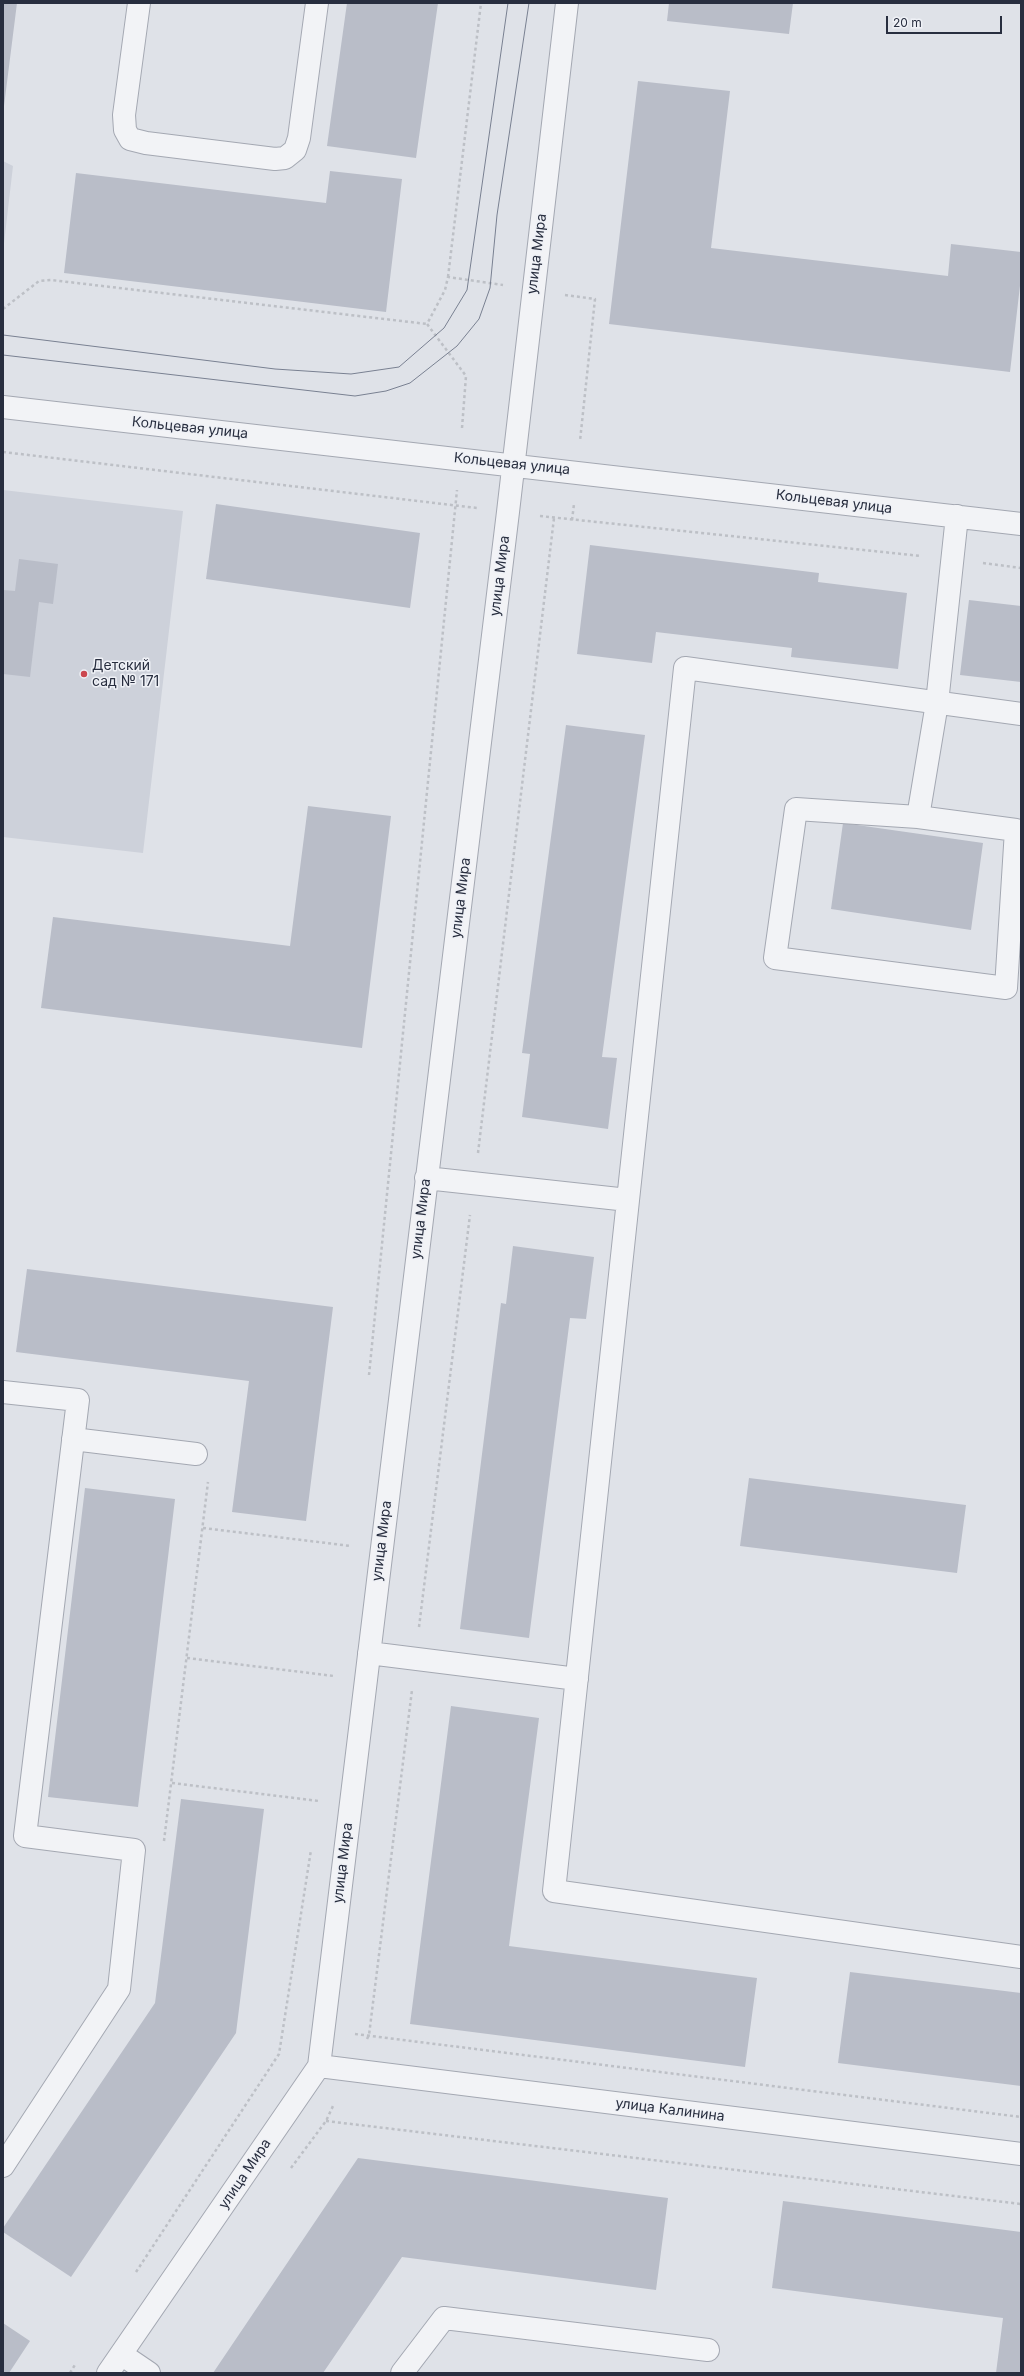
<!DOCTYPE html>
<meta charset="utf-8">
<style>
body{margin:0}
#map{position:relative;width:1024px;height:2376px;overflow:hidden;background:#dfe2e8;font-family:Inter,sans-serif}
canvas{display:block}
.frame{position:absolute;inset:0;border:4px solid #282e3f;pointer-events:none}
.scale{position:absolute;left:886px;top:16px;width:116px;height:18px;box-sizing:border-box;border:2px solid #282e3f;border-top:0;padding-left:5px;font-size:12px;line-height:14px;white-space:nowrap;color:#282e3f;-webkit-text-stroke:3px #eff1f6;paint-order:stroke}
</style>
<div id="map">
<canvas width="1024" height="2376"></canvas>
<div class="frame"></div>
<div class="scale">20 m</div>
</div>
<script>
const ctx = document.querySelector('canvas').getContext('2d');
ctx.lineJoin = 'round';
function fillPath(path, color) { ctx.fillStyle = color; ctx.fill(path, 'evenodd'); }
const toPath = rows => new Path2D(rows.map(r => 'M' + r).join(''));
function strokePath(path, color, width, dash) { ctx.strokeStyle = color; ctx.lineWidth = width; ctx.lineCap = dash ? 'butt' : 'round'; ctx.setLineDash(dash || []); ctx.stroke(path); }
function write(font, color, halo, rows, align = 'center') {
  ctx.font = font + ' Inter,sans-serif'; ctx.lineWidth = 3; ctx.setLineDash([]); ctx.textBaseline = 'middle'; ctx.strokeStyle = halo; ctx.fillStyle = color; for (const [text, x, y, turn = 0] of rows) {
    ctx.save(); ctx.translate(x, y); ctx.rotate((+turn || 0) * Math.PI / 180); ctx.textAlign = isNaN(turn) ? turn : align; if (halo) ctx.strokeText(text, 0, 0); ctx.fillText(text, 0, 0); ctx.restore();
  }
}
fillPath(toPath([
 [3,161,13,166,3,252],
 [3,490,183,511,143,853,3,837]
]), '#cdd1da');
fillPath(toPath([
 [3,3,17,3,4,106,3,106],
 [347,3,438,3,416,158,327,146],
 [669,3,793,3,789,34,667,21],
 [638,81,730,91,711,248,948,276,951,244,1021,252,1021,277,1010,372,609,324],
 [330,171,402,179,386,312,64,273,76,173,326,203],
 [216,504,420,533,410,608,206,579],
 [590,545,819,573,818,582,907,593,898,669,791,657,792,648,656,632,652,663,577,654],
 [19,559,58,564,53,604,39,602,30,677,3,674,3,590,15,591],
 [969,600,1021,606,1021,682,960,675],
 [566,725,645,735,602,1057,617,1058,608,1129,522,1117,530,1054,522,1053],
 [308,806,391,816,362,1048,41,1008,53,917,290,946],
 [843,823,983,843,971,930,831,909],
 [513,1246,594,1257,586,1319,570,1318,529,1638,460,1629,501,1303,506,1304],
 [27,1269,333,1307,306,1521,232,1512,249,1381,16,1352],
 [749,1478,966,1505,957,1573,740,1546],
 [85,1488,175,1499,138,1807,48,1797],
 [451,1706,539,1718,509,1946,757,1978,745,2067,410,2024],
 [181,1799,264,1809,236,2033,71,2277,3,2232,3,2228,155,2003],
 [850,1972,1021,1993,1021,2086,838,2063],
 [358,2158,668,2198,656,2290,402,2257,323,2373,213,2373],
 [783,2201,1021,2232,1021,2373,996,2373,1003,2318,772,2288],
 [3,2323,30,2341,9,2373,3,2373]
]), '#b9bdc8');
const minor = toPath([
 [139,3,124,115,125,130,130,139,146,143,275,159,285,158,295,150,299,138,317,3],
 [3,407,1021,524],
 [1021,714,685,668,554,1891,1021,1957],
 [918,817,1016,830,1006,988,775,958,796,809,918,817,937,703,957,516],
 [426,1178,628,1200],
 [3,1392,78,1400,25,1836,134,1850,119,1989,3,2166],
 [73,1439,196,1454],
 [369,1653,577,1679],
 [319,2066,1021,2154],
 [121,2354,149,2373],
 [108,2373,319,2066,508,512,567,3],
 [402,2373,444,2318,708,2350]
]);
strokePath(minor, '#a4a8b2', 24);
strokePath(toPath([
 [448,277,481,3],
 [565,295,595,299,580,441],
 [3,309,39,281,51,280,427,324],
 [462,428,466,376,427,324,445,290,448,277,503,285],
 [3,452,477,508],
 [540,516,921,556],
 [572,520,574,504],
 [983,563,1021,568],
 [478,1153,554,518],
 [369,1375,457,490],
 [203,1528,351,1546],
 [419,1627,470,1215],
 [187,1658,334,1676],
 [172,1783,319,1801],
 [164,1841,208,1482],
 [355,2034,1021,2117],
 [367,2039,369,2035,412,1690],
 [326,2121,1021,2204],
 [291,2168,326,2121,333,2106],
 [136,2272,279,2054,311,1850],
 [70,2373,76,2363]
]), '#bdc0c6', 2.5, [3, 3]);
strokePath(minor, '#f2f3f6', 22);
strokePath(toPath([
 [3,335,275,369,351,374,399,367,444,328,467,290,508,3],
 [3,355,355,396,386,391,410,383,457,346,479,319,490,288,497,215,529,3]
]), '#798091', 1);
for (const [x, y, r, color] of [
 [84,674,4,"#cb464e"]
]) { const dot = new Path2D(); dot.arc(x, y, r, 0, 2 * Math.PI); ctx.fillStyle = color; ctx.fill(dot); strokePath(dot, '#eff1f6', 1.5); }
write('14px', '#282e3f', '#eff1f6', [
 ["улица Мира",537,254,-83],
 ["Кольцевая улица",190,428,6],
 ["Кольцевая улица",512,464,6],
 ["Кольцевая улица",834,502,7],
 ["улица Мира",500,576,-83],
 ["улица Мира",461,898,-83],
 ["улица Мира",421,1219,-83],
 ["улица Мира",382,1541,-83],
 ["улица Мира",343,1863,-83],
 ["улица Калинина",670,2110,7],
 ["улица Мира",245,2174,-56]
]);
write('14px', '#282e3f', '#eff1f6', [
 ["Детский",92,666],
 ["сад № 171",92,682]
], 'left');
</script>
